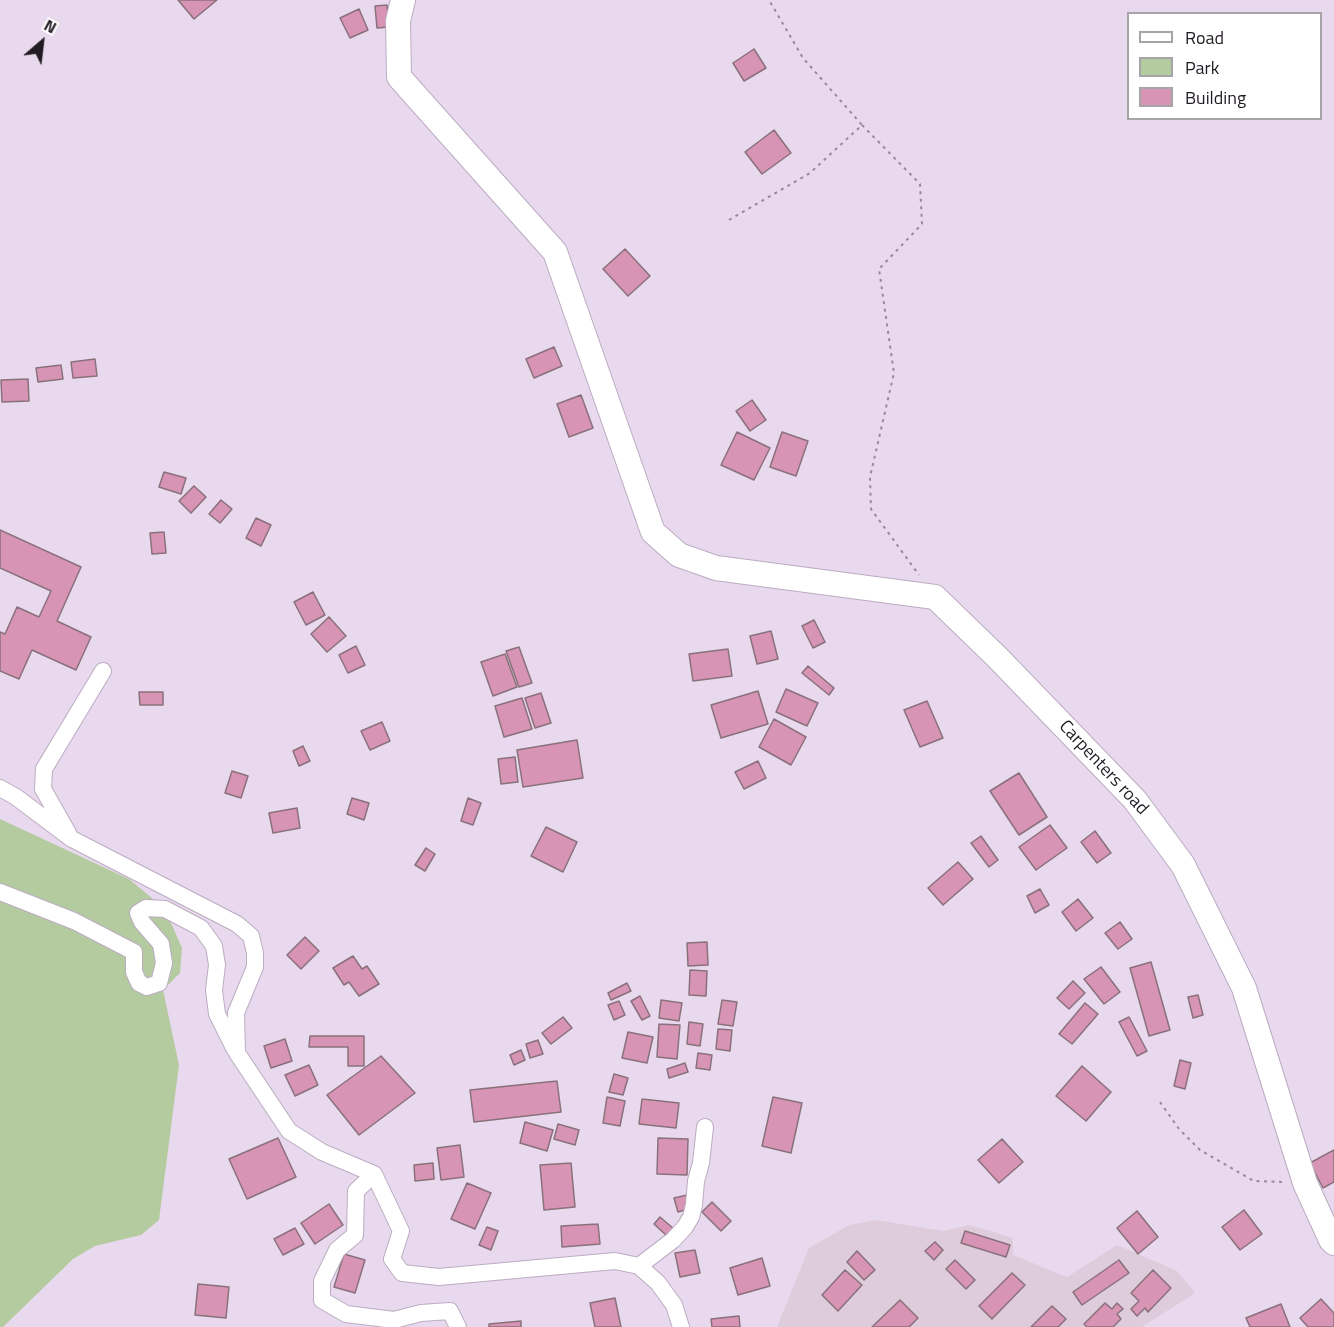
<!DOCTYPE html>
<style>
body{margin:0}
#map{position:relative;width:1334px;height:1327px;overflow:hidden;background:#e9d9ee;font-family:"Titillium Web",sans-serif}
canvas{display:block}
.legend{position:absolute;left:1127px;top:12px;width:195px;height:108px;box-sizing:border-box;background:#fff;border:2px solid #a6a4a7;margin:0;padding:8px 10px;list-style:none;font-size:18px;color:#211b23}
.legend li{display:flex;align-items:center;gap:12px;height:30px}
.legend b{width:30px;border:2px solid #a6a4a7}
.north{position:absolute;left:12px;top:12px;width:60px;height:60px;-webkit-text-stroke:4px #fff;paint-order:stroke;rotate:28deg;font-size:16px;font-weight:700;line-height:24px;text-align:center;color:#211b23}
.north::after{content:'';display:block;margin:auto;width:21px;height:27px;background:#211b23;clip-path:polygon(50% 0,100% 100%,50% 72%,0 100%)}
</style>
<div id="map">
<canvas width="1334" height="1327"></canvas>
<ul class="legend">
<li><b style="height:8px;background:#fff"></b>Road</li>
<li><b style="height:16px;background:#b4cba0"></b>Park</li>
<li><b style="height:16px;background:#d894b4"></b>Building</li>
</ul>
<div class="north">N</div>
</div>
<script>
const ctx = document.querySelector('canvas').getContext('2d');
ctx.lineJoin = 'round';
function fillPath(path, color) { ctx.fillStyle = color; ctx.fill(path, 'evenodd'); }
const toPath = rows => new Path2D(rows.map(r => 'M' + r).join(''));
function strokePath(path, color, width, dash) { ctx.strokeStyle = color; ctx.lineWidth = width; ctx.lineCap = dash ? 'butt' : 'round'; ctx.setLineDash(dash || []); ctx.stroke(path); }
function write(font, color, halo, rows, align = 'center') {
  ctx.font = font + ' "Titillium Web",sans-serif'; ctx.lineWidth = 5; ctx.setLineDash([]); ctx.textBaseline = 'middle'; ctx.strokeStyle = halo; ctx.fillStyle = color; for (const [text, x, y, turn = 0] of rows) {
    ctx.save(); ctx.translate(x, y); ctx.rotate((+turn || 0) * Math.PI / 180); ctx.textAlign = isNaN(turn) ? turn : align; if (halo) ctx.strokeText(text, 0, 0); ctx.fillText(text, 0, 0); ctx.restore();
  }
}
fillPath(toPath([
 [876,1220,943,1231,969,1225,1013,1238,1013,1255,1067,1277,1117,1245,1177,1271,1195,1293,1142,1327,777,1327,809,1248,849,1225]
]), '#decbdb');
fillPath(toPath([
 [0,819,129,879,165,909,182,948,180,973,163,990,179,1065,159,1220,141,1235,95,1246,73,1259,3,1327,0,1327]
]), '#b4cba0');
const building = toPath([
 [178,0,217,0,194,19,178,0],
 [387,5,389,27,377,28,375,6,387,5],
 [359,9,368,30,350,38,340,18,359,9],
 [754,49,766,68,744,81,733,63,754,49],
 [774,130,791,153,762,174,745,152,774,130],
 [625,249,650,276,628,296,603,269,625,249],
 [554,347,562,366,534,378,526,359,554,347],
 [95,359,97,376,73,378,71,362,95,359],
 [61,365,63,379,38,382,36,368,61,365],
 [28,379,29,401,2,402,1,380,28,379],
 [581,395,593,428,569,437,557,404,581,395],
 [752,400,766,420,750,431,736,411,752,400],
 [737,432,770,448,754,480,721,465,737,432],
 [782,432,808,441,796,476,770,467,782,432],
 [164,472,186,478,181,494,159,487,164,472],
 [194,486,206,497,191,513,179,501,194,486],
 [221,500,232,509,220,523,209,514,221,500],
 [256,518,271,525,261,546,246,538,256,518],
 [0,530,81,567,57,621,91,637,76,670,32,650,19,679,0,671,0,632,5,634,17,607,39,617,51,591,0,568,0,530],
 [164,532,166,553,152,554,150,533,164,532],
 [313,592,325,615,306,625,294,602,313,592],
 [329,617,346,636,327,652,311,634,329,617],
 [814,620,825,642,813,648,802,626,814,620],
 [771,631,778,659,757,664,750,636,771,631],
 [356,646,365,665,348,673,339,655,356,646],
 [519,647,532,683,519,687,506,651,519,647],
 [728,649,732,676,693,681,689,654,728,649],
 [505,654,517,687,493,696,481,662,505,654],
 [808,666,834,688,829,695,802,673,808,666],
 [786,689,818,703,807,726,776,712,786,689],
 [758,691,768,724,721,738,711,705,758,691],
 [139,692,163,692,163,705,140,705,139,692],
 [541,693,551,723,535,728,525,698,541,693],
 [522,698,532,729,504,737,495,706,522,698],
 [927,701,943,738,920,747,904,710,927,701],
 [774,719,806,737,791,765,759,747,774,719],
 [382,722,390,741,370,750,361,731,382,722],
 [577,740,583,778,523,787,517,750,577,740],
 [303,746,310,761,299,766,293,751,303,746],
 [515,757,518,782,501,784,498,759,515,757],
 [758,761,766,778,744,789,735,772,758,761],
 [232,771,248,776,241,798,225,793,232,771],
 [1019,773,1047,817,1019,835,990,791,1019,773],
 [352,798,369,803,364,820,347,814,352,798],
 [468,798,481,803,473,825,461,821,468,798],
 [297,808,300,828,273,833,269,813,297,808],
 [1050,825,1067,848,1036,870,1019,847,1050,825],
 [546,827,577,842,563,872,531,856,546,827],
 [1095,831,1111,853,1097,863,1081,842,1095,831],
 [981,836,998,860,989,867,971,843,981,836],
 [426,848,435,854,425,871,415,865,426,848],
 [958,862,973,879,943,905,928,888,958,862],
 [1040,889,1049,905,1035,913,1027,896,1040,889],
 [1078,899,1093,918,1076,931,1062,912,1078,899],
 [1120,922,1132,939,1118,949,1105,933,1120,922],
 [305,937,319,951,301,969,287,955,305,937],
 [707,942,708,965,688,966,687,943,707,942],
 [353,956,362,969,367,966,379,984,359,996,349,982,344,985,333,968,353,956],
 [1151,962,1170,1030,1149,1036,1130,968,1151,962],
 [1101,967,1120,992,1104,1004,1084,979,1101,967],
 [690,970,707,971,706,996,689,995,690,970],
 [1073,981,1085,993,1069,1009,1057,998,1073,981],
 [627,983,631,991,611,1000,608,993,627,983],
 [1198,995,1203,1015,1193,1018,1188,997,1198,995],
 [640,996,650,1016,642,1020,631,1001,640,996],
 [661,1000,682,1003,679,1021,659,1018,661,1000],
 [722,1000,737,1002,733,1026,718,1024,722,1000],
 [619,1001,625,1015,614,1020,608,1005,619,1001],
 [1085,1003,1098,1014,1072,1044,1059,1034,1085,1003],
 [563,1017,572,1028,551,1044,542,1033,563,1017],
 [1129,1017,1147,1051,1137,1056,1119,1022,1129,1017],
 [689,1022,703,1024,700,1046,687,1044,689,1022],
 [659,1024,680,1025,677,1059,657,1057,659,1024],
 [718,1029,732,1030,730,1051,716,1049,718,1029],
 [628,1032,653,1037,647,1063,622,1058,628,1032],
 [310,1036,364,1036,364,1066,348,1066,348,1047,309,1047,310,1036],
 [285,1039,292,1061,271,1068,264,1046,285,1039],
 [538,1040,543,1054,530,1058,526,1044,538,1040],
 [521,1050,525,1060,514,1065,510,1055,521,1050],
 [698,1053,712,1055,710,1070,696,1068,698,1053],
 [381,1056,415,1093,359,1135,327,1095,381,1056],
 [1180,1060,1191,1063,1185,1089,1174,1086,1180,1060],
 [685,1063,688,1072,669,1078,667,1069,685,1063],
 [309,1065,318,1085,295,1096,285,1075,309,1065],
 [1082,1066,1111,1092,1086,1121,1056,1096,1082,1066],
 [614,1074,628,1078,623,1095,609,1092,614,1074],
 [557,1081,561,1112,474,1122,470,1090,557,1081],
 [607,1097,625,1101,620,1126,603,1123,607,1097],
 [773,1097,802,1103,791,1153,762,1146,773,1097],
 [642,1099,679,1103,676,1128,639,1124,642,1099],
 [525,1122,553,1130,547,1151,520,1143,525,1122],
 [558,1124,579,1130,575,1145,554,1139,558,1124],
 [278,1138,296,1177,247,1199,229,1159,278,1138],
 [658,1138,688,1139,687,1175,657,1174,658,1138],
 [1002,1139,1023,1162,999,1183,978,1160,1002,1139],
 [460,1145,464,1177,441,1180,437,1148,460,1145],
 [1334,1150,1334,1182,1323,1188,1310,1163,1334,1150],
 [433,1163,434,1179,415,1181,414,1165,433,1163],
 [571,1163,575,1207,544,1210,540,1165,571,1163],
 [467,1183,491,1193,475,1229,451,1219,467,1183],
 [687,1195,691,1208,678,1212,674,1198,687,1195],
 [712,1202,731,1221,721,1231,702,1212,712,1202],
 [329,1204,343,1225,315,1244,301,1223,329,1204],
 [1244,1210,1262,1234,1240,1250,1222,1227,1244,1210],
 [1137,1211,1158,1237,1138,1254,1117,1228,1137,1211],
 [660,1217,674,1229,667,1236,654,1224,660,1217],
 [598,1224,600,1244,562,1247,561,1226,598,1224],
 [487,1227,498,1231,491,1250,479,1245,487,1227],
 [295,1228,304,1244,283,1255,274,1239,295,1228],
 [965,1231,1010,1245,1006,1257,961,1243,965,1231],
 [935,1242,943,1250,934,1260,925,1251,935,1242],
 [695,1250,700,1273,680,1277,675,1253,695,1250],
 [857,1251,875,1270,864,1280,847,1262,857,1251],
 [344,1254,365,1260,355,1293,334,1287,344,1254],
 [762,1258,770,1286,738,1295,730,1268,762,1258],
 [955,1260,975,1280,966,1289,946,1269,955,1260],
 [1119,1260,1129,1273,1082,1305,1073,1292,1119,1260],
 [845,1270,862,1285,838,1311,822,1295,845,1270],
 [1153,1270,1171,1288,1148,1312,1145,1308,1137,1316,1131,1309,1139,1301,1131,1293,1153,1270],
 [1012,1273,1025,1285,992,1319,979,1306,1012,1273],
 [198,1284,229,1287,226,1318,195,1315,198,1284],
 [615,1298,621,1327,595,1327,590,1303,615,1298],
 [1321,1299,1334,1313,1334,1327,1308,1327,1300,1318,1321,1299],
 [900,1300,918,1318,909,1327,872,1327,900,1300],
 [1105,1303,1112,1309,1117,1303,1123,1309,1117,1314,1121,1319,1113,1327,1087,1327,1084,1324,1105,1303],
 [1281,1304,1290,1327,1250,1327,1246,1318,1281,1304],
 [1052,1306,1066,1319,1058,1327,1031,1327,1052,1306],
 [739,1316,740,1327,712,1327,711,1319,739,1316],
 [521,1321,521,1327,489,1327,489,1324,521,1321]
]);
fillPath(building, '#d894b4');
strokePath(building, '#89717b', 1.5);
const street = toPath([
 [0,788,16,797,72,839,237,924,251,936,255,953,255,967,236,1013,237,1053,289,1131,322,1152,374,1174,401,1231,392,1259,402,1273,439,1277,615,1261,639,1266,658,1283,674,1305,681,1327],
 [68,833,43,789,44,769,103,671],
 [0,892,74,921,134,952,134,972,139,983,147,987,159,983,164,963,161,944,142,922,138,913,146,908,165,909,201,928,214,946,217,965,214,990,217,1014,235,1050],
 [374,1174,356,1191,355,1235,337,1250,322,1281,322,1300,346,1314,394,1320,421,1313,450,1311,458,1327],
 [639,1266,673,1240,685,1227,691,1217,694,1205,696,1181,701,1163,705,1127]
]);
const secondary = toPath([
 [403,0,398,21,399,77,555,252,653,532,679,555,716,568,935,597,998,658,1135,800,1183,865,1244,988,1305,1183,1331,1240,1334,1243]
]);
strokePath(street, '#bbacc1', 18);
strokePath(secondary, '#bbacc1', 26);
strokePath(toPath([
 [862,125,920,184,922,224,879,269,894,373,870,477,871,509,919,575],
 [729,220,810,173,862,125,803,58,769,0],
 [1160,1102,1179,1129,1200,1150,1254,1181,1285,1182]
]), '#968a9a', 2, [3, 4.5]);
strokePath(street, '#fff', 16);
strokePath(secondary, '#fff', 24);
write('18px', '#211b23', '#fff', [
 ["Carpenters road",1103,768,47]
]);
</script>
